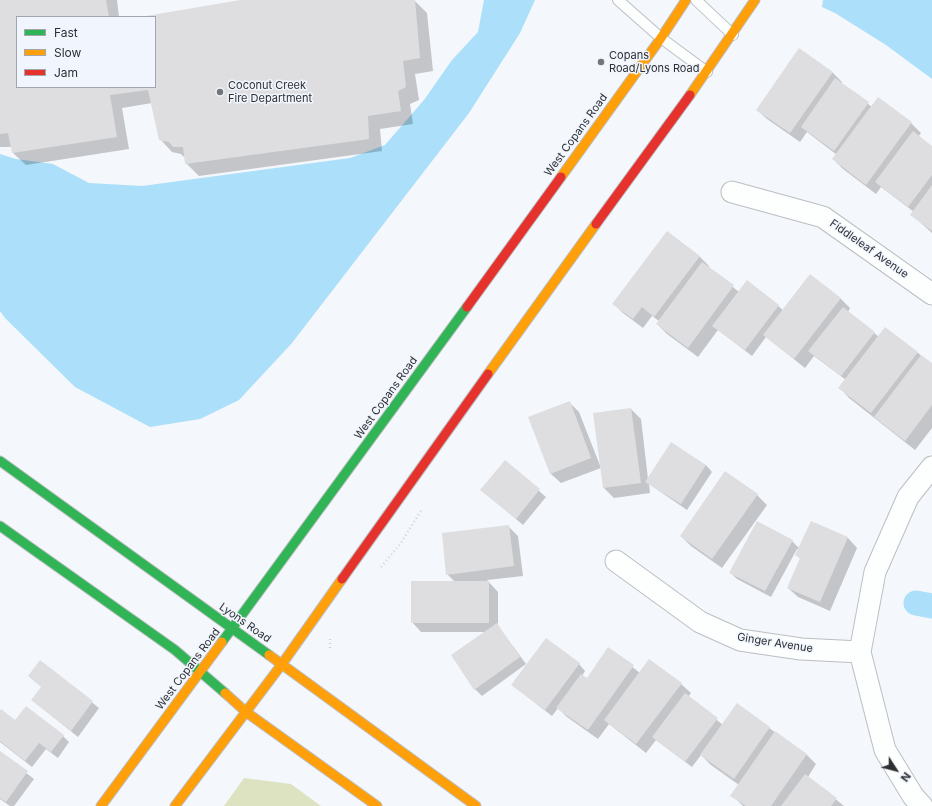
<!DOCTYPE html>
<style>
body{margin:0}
#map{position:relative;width:932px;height:806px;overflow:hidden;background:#f4f7fb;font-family:Inter,sans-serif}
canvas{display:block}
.legend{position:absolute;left:16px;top:16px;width:140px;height:72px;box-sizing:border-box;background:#f1f6fe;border:1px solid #a3a6ac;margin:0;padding:5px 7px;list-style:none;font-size:12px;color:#2d2f32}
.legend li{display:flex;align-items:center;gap:8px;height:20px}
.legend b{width:20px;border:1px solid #a3a6ac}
.north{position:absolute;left:876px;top:750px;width:40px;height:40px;-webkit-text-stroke:3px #f1f6fe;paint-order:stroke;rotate:126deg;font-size:11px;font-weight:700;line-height:16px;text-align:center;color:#2d2f32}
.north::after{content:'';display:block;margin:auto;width:14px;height:18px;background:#2d2f32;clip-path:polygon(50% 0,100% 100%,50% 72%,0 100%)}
</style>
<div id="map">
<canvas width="932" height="806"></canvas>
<ul class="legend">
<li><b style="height:5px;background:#30b455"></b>Fast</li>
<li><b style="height:5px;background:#ff9f0a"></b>Slow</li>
<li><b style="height:5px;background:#e5322d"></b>Jam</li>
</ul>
<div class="north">N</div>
</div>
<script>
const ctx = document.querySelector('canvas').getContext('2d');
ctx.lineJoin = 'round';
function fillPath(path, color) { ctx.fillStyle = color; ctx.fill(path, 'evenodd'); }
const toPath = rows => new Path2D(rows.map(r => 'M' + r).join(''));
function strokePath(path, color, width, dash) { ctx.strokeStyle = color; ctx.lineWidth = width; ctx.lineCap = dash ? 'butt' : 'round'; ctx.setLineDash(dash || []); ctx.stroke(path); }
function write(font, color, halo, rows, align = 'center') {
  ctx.font = font + ' Inter,sans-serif'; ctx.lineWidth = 3; ctx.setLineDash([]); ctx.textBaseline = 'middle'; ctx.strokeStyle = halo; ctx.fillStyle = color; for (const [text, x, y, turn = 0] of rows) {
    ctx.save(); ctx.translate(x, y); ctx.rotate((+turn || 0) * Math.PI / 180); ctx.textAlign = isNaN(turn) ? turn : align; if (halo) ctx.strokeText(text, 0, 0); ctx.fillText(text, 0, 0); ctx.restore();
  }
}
fillPath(toPath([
 [244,778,291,784,321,806,224,806]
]), '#dde3c0');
fillPath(toPath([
 [484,0,535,0,520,33,469,113,292,343,239,400,200,419,150,427,75,387,5,318,0,311,0,154,16,159,53,164,89,183,142,186,350,158,385,145,424,100,452,60,478,32],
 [823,0,932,0,932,79,886,45,835,13,822,7]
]), '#acdff9');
fillPath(toPath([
 [0,0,117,0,119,17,17,17,17,87,155,87,155,17,147,17,246,0,414,0,427,13,433,71,415,74,419,100,410,104,413,124,380,129,382,151,199,176,186,163,185,158,181,154,172,152,160,139,152,103,122,108,129,149,26,165,13,153,12,147,0,147],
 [832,72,842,82,841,84,872,107,911,123,921,133,918,137,932,147,932,233,912,215,914,212,881,187,876,194,843,169,833,159,837,155,807,132,800,142,767,119,757,110],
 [668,233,700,257,709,266,709,268,739,292,747,281,783,310,810,275,841,299,850,308,848,312,879,337,917,352,932,365,932,428,915,450,849,398,840,388,846,380,814,356,805,368,766,337,752,356,718,330,698,357,667,334,657,324,659,321,652,316,643,328,623,313,614,304],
 [569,402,579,412,601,468,561,483,551,474,530,417],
 [631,409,641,419,648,479,706,465,712,472,687,510,649,484,650,493,614,498,604,488],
 [505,462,546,497,523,525,482,490],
 [757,495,767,505,722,568,691,546,681,536],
 [811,522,848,538,857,548,830,611,798,597,788,588,801,559,796,555,799,550,797,549,771,597,737,579,731,573,792,541,799,548],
 [508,526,518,536,523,576,487,580,498,592,498,626,526,664,482,696,475,689,486,632,421,632,412,622,455,582,447,574],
 [608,648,640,673,681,684,691,693,688,697,723,725,737,705,807,755,816,764,808,777,844,806,743,806,732,795,739,785,711,765,701,755,692,767,656,740,646,753,609,724,598,739,567,717,558,708,552,716,512,685,579,664,585,671,582,676,587,679],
 [40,661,99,708,78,737,32,700,42,687,29,676],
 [0,713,16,722,63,736,69,742,58,758,46,749,32,767,0,742],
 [0,753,34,779,14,806,10,806,0,799]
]), '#0003');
strokePath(toPath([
 [916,603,932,606]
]), '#acdff9', 25);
fillPath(toPath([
 [0,0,106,0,109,17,17,17,17,87,155,87,155,17,146,16,240,0,415,0,420,58,403,61,406,87,398,91,401,111,368,116,369,139,185,164,183,147,173,147,169,142,159,140,148,90,110,95,117,137,12,153,8,133,0,134],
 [799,48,833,72,790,133,756,110],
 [835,78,869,102,834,151,801,127],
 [878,97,912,122,866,185,832,159],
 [913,131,932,146,932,175,908,207,875,182],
 [932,185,932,231,910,215],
 [667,231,700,256,654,317,642,307,633,319,612,304],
 [702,262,734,285,688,348,656,324],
 [810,274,841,298,794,359,763,335],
 [747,280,779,305,745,350,712,326],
 [843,307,875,332,841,376,808,351],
 [885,327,918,352,871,413,838,388],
 [921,355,932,363,932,405,905,441,874,417],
 [570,401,591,458,550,474,528,417],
 [631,408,641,483,603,488,593,413],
 [671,442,706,465,681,504,645,482],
 [505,460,540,489,516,519,480,490],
 [725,471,758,494,712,559,680,536],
 [757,521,793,540,765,591,729,573],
 [811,521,848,537,820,602,787,588,800,558,795,555],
 [509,525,514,566,446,575,442,533],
 [411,581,489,581,489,623,411,623],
 [497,623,520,657,474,690,451,655],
 [546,638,580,663,545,710,511,685],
 [608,647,634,665,588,730,556,708,581,674,587,678],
 [649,659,682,683,636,744,604,720],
 [40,660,93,701,71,731,31,700,41,687,28,676],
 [685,693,718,718,685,762,652,737],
 [737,703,770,727,734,779,700,755],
 [26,706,64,735,51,752,39,743,25,761,0,741,0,711,1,709,15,720],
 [775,731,807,754,771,806,746,806,730,796],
 [0,751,28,771,6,802,0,798],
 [805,774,837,798,831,806,781,806]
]), '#dedee0');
const lane = toPath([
 [618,0,661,38,707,72],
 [696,0,733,35]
]);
const street = toPath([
 [732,192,823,217,932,294],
 [616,561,700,622,740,640,801,649,860,652],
 [922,806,913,796,885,750,860,652,875,572,908,497,932,467]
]);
const fast = toPath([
 [0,461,269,655],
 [0,526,175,650,225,693],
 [222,642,467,307]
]);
const slow = toPath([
 [690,95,755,0],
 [561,177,661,38,686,0],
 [488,374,596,224],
 [269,655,476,806],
 [225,693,246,712,377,806],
 [101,806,222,642],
 [175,806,282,664,342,579]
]);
const jam = toPath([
 [596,224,690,95],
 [467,307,561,177],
 [342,579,488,374]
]);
strokePath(lane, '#bcbec2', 12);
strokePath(street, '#bcbec2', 23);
strokePath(fast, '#bcbec2', 11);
strokePath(slow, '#bcbec2', 11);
strokePath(jam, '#bcbec2', 11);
strokePath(toPath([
 [381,567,401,543,422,509],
 [330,648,330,637]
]), '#d4d5d7', 2.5, [1, 3]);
strokePath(lane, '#fdfefe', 10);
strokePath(street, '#fdfefe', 21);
strokePath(fast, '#30b455', 9);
strokePath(slow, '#ff9f0a', 9);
strokePath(jam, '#e5322d', 9);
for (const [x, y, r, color] of [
 [601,62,4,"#737578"],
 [220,92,4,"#737578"]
]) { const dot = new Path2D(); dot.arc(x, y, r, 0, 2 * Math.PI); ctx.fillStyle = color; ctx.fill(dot); strokePath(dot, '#f1f6fe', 1.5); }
write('11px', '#2d2f32', '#f1f6fe', [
 ["Copans",609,56],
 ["Road/Lyons Road",609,69],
 ["Coconut Creek",228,86],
 ["Fire Department",228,99]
], 'left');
write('11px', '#2d2f32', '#f1f6fe', [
 ["West Copans Road",576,135,-54],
 ["Fiddleleaf Avenue",869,249,35],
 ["West Copans Road",386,398,-54],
 ["Lyons Road",245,623,35],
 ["Ginger Avenue",775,643,9],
 ["West Copans Road",188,669,-53]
]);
</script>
